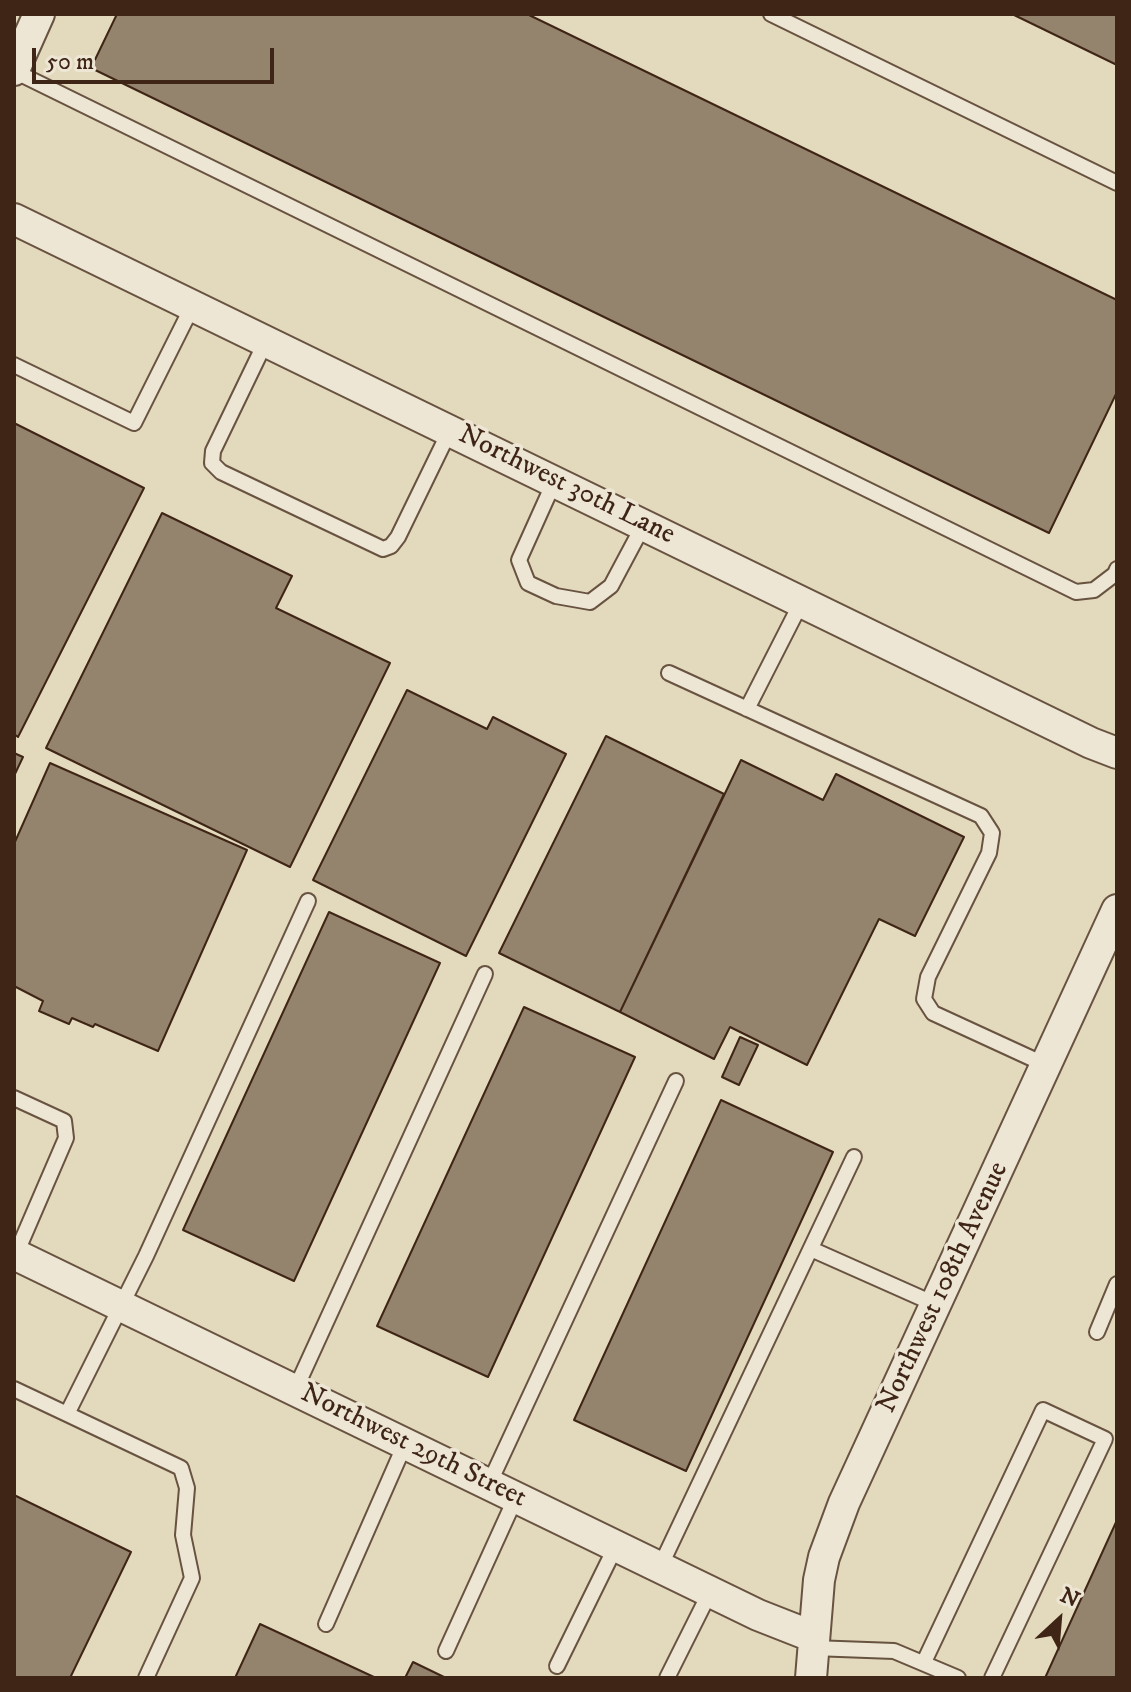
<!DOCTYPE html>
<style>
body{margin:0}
#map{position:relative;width:1131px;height:1692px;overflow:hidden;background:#e3d9bd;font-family:"IM FELL DW Pica",serif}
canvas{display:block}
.frame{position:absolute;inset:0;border:16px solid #3f2516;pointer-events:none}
.north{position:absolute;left:1019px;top:1580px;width:80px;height:80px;-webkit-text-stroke:6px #ede6d4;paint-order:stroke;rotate:26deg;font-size:22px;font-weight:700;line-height:32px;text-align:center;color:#3f2516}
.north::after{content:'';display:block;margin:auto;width:28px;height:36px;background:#3f2516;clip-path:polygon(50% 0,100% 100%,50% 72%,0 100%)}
.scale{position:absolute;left:32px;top:48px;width:242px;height:36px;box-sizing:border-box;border:4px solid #3f2516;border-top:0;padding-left:10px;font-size:24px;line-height:28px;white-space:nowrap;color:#3f2516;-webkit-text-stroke:6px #ede6d4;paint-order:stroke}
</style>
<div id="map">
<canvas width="1131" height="1692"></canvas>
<div class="frame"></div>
<div class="north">N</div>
<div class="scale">50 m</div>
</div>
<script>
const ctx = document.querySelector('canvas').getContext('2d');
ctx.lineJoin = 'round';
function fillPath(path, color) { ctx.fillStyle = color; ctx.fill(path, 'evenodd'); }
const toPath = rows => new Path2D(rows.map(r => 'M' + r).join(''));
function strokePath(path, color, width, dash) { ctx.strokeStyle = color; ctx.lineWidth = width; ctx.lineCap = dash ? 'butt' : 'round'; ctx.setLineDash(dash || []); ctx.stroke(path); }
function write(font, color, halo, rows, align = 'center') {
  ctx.font = font + ' "IM FELL DW Pica",serif'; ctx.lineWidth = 7; ctx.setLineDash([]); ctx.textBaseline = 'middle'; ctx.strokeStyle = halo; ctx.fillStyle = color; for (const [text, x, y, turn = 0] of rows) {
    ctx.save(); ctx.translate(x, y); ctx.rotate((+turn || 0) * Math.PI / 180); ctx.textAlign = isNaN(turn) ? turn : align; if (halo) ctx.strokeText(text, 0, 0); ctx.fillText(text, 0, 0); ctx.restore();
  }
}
const building = toPath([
 [117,14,527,14,1117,300,1117,392,1049,533,91,68,117,14],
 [1012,14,1117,14,1117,65,1012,14],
 [14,423,144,488,18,737,14,734,14,423],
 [162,513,292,576,276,608,390,663,290,867,46,748,162,513],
 [407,690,487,729,493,717,566,754,466,956,313,880,407,690],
 [606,736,724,794,620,1012,499,953,606,736],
 [14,753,23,757,14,776,14,753],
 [741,760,823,800,836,774,964,837,915,936,879,919,807,1065,730,1027,714,1059,620,1012,741,760],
 [50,763,247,850,158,1051,95,1024,93,1027,72,1018,69,1024,39,1011,43,1001,14,986,14,844,50,763],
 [329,912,440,963,294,1281,183,1230,329,912],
 [524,1007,635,1057,488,1377,377,1326,524,1007],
 [740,1037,758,1045,739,1085,722,1077,740,1037],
 [721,1100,833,1152,686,1471,574,1420,721,1100],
 [14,1495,131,1552,70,1678,14,1678,14,1495],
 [1117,1520,1117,1678,1045,1678,1117,1520],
 [260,1624,376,1678,235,1678,260,1624],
 [413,1662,446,1678,405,1678,413,1662]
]);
fillPath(building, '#94836d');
strokePath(building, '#3f2516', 2);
const service = toPath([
 [771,14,1117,183],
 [14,71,1076,592,1094,590,1115,574,1117,569],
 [266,341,213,451,212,463,221,472,383,549,391,546,398,537,450,430],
 [14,365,134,423,193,305],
 [555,480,519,560,528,583,556,596,590,602,611,586,644,524],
 [669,673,981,816,992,833,989,853,928,977,924,999,933,1013,1046,1065],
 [747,709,802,601],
 [14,1098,64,1121,66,1138,16,1254],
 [811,1249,937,1305],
 [1097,1332,1117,1284],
 [14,1389,67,1414,146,1256,308,901],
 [295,1390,485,974],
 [67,1414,181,1468,187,1488,183,1535,192,1578,146,1678],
 [489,1484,676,1081],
 [660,1567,854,1157],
 [326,1624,405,1444],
 [813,1648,894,1651,958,1678],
 [446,1651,516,1497],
 [924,1662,1043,1410,1105,1439,992,1678],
 [557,1666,616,1546],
 [667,1678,710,1592]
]);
const minor = toPath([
 [14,70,39,14],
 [14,219,1091,743,1117,753],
 [14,1254,758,1615,814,1637],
 [811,1678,819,1580,824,1557,844,1503,1117,910]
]);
strokePath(service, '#685240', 18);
strokePath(minor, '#685240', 34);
strokePath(service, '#ede6d4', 14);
strokePath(minor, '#ede6d4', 30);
write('28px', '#3f2516', '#ede6d4', [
 ["Northwest 30th Lane",566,486,26],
 ["Northwest 108th Avenue",944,1288,-65],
 ["Northwest 29th Street",413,1447,26]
]);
</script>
